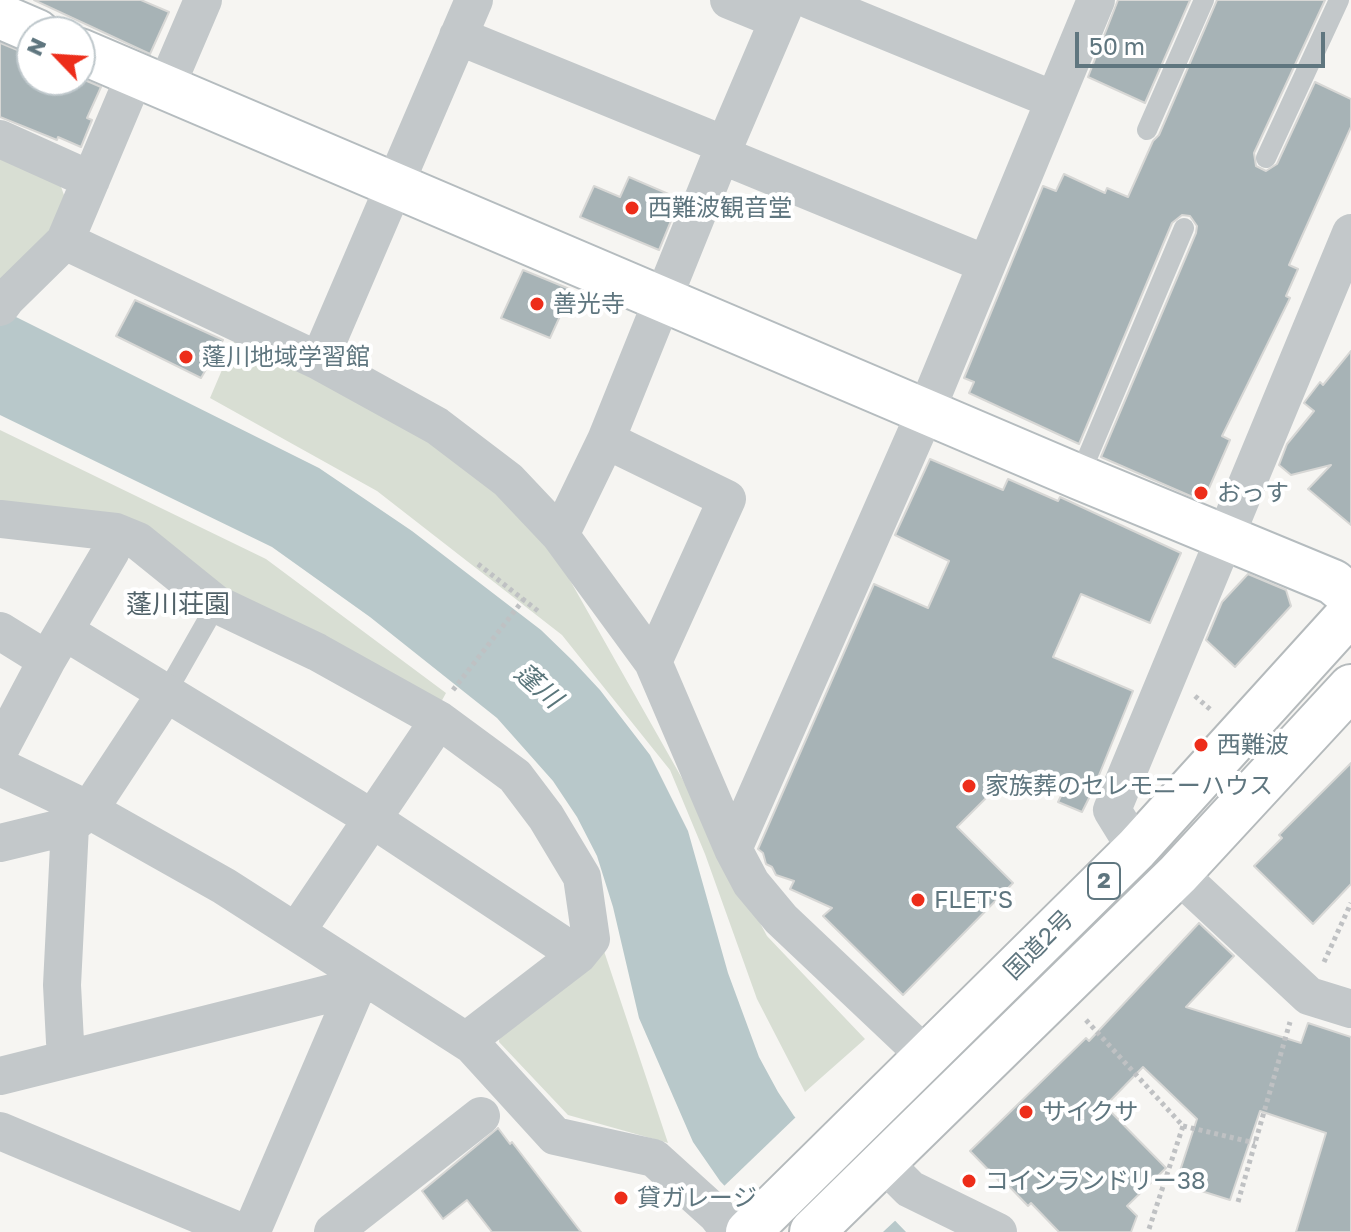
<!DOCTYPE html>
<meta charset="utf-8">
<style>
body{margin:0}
#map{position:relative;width:1351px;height:1232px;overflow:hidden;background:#f6f5f2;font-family:"Golos Text",sans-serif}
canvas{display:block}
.north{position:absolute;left:16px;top:16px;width:80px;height:80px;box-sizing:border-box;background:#fff;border:2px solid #bfc8cc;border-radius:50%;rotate:295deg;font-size:22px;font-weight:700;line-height:32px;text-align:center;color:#5f767f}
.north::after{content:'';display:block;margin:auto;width:28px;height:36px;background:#ed2d1a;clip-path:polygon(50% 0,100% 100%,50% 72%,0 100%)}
.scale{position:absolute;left:1075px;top:32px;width:250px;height:36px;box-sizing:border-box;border:4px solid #5f767f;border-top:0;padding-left:10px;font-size:24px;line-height:28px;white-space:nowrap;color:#5f767f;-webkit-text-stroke:6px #fff;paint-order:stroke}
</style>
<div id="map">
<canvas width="1351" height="1232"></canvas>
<div class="north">N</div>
<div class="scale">50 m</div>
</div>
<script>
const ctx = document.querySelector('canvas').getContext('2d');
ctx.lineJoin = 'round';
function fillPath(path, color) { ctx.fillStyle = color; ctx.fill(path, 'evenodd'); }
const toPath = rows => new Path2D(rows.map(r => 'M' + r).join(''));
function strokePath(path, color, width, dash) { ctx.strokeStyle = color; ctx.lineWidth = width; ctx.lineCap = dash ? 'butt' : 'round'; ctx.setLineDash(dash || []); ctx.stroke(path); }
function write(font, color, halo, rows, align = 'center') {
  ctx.font = font + ' "Golos Text","Noto Sans JP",sans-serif'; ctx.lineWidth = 8; ctx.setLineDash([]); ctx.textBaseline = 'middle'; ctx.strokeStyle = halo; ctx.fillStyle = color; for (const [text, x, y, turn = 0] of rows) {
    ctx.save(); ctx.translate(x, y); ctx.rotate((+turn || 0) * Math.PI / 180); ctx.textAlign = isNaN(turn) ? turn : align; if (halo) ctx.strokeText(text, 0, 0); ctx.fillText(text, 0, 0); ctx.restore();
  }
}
fillPath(toPath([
 [0,153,58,178,65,198,52,233,0,279],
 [236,337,422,432,541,529,692,796,767,936,865,1039,805,1092,757,999,705,854,670,770,562,635,377,491,210,398],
 [0,430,266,559,446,693,440,704,222,593,0,507],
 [603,948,668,1143,568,1115,499,1042,500,1024]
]), '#d8ded3');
fillPath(toPath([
 [0,309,319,468,412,531,541,630,573,661,600,690,650,755,688,831,728,973,759,1057,778,1092,794,1116,906,1232,768,1232,720,1181,693,1142,639,1018,613,907,597,856,577,817,553,781,497,718,370,617,272,547,0,415]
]), '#b8c8ca');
fillPath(toPath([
 [798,1115,898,1218,883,1232,763,1232,722,1188]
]), '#f6f5f2');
const building = toPath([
 [34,0,141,0,169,12,150,54,34,0],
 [1118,0,1190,0,1145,103,1088,77,1118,0],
 [1217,0,1325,0,1254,153,1256,166,1266,171,1277,164,1315,82,1351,99,1351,127,1289,265,1298,269,1286,296,1290,298,1222,436,1230,440,1206,495,1195,498,1101,457,1196,233,1197,226,1190,216,1182,215,1172,223,1079,444,969,393,974,382,964,378,1043,186,1056,191,1064,174,1105,193,1107,188,1128,197,1153,141,1159,135,1217,0],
 [0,43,32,56,32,80,80,78,101,87,87,118,92,120,81,147,58,137,57,140,0,117,0,43],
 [629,177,680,199,659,250,580,217,594,186,620,197,629,177],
 [523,270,572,290,550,338,501,318,523,270],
 [135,300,223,340,201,378,116,336,135,300],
 [1351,351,1351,525,1308,489,1331,465,1291,475,1279,465,1287,444,1314,411,1304,403,1306,400,1320,382,1323,385,1351,351],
 [930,459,1003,490,1008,479,1058,501,1060,497,1181,553,1150,623,1081,594,1053,657,1133,691,1093,790,1082,812,1058,802,1063,792,1014,770,957,827,1013,883,903,995,823,916,832,908,790,889,794,881,776,875,772,867,766,864,763,853,758,849,874,584,928,608,949,561,895,535,930,459],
 [1248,574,1286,590,1291,606,1235,667,1206,640,1222,602,1248,574],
 [1351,763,1351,884,1313,924,1254,866,1282,838,1279,835,1351,763],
 [1199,923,1234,956,1186,1007,1301,1043,1308,1023,1351,1037,1351,1232,1296,1232,1326,1133,1260,1111,1230,1200,1176,1183,1197,1119,1143,1067,1105,1106,1166,1168,1127,1206,1137,1216,1131,1232,1059,1232,1031,1203,1028,1206,1006,1183,1004,1186,970,1151,1086,1038,1089,1041,1199,923],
 [498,1128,510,1144,512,1142,581,1232,492,1232,467,1200,443,1219,422,1191,498,1128]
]);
fillPath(building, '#a7b3b6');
strokePath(building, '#d7d7d5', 2);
const secondary = toPath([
 [0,16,37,32],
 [80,51,1079,477,1333,582,1351,597]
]);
const highway = toPath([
 [748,1232,1136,849,1351,612],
 [812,1232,1178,874,1351,687]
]);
strokePath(secondary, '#b5bcbf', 48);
strokePath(highway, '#b5babc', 48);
strokePath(toPath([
 [478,564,538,611],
 [453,690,524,599],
 [1195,696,1212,711],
 [1324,962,1351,903],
 [1086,1020,1183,1126,1148,1232],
 [1183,1126,1255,1143],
 [1238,1202,1290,1022]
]), '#bfc1c3', 5, [4, 4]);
strokePath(toPath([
 [1147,130,1204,0],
 [1266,158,1339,0],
 [1079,477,1184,228],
 [166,693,207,621]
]), '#c3c8ca', 20);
strokePath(toPath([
 [729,0,778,20],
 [810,0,1054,100],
 [458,36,725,145],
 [165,89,203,0],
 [0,139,91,180],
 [721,155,986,264],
 [65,241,319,361,437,426,508,480,560,535,653,662,733,849,751,883,781,919,927,1057],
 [0,307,6,299,65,241,135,75],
 [319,361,474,0],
 [606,440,727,499,653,662],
 [0,519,116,532,138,541,216,604,317,652,439,720,515,776,546,817,582,877,591,939,578,955,466,1041],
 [560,535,606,440,725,145,787,0],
 [0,631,47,660],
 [64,631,360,811,578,955],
 [0,749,47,660,111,551],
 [0,767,89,810,224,886,472,1045,555,1136,654,1158,717,1215,730,1232],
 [0,843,70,826,89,810,166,693],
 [733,849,926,411,1096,0],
 [1136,849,1112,810,1351,233],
 [1178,874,1309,996,1351,1009],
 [296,932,439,720],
 [68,1057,65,1042,62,985,70,826],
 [0,1076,372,983],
 [0,1131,241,1232],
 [884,1163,910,1189,998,1232],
 [244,1232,254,1226,356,988],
 [333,1232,481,1116]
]), '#c3c8ca', 38);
strokePath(secondary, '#fff', 44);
strokePath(highway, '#fff', 44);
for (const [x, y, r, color] of [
 [632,208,8,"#ed2d1a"],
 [537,304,8,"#ed2d1a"],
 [186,357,8,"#ed2d1a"],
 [1201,493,8,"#ed2d1a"],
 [1201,745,8,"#ed2d1a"],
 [969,786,8,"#ed2d1a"],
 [918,900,8,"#ed2d1a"],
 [1026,1112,8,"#ed2d1a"],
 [969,1181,8,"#ed2d1a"],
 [621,1198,8,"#ed2d1a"]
]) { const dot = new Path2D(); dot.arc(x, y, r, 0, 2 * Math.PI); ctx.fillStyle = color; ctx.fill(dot); strokePath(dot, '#fff', 3); }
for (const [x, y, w] of [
 [1104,881,32]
]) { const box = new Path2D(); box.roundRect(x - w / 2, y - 18, w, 36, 6); ctx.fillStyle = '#fff'; ctx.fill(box); strokePath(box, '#5f767f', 2); }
write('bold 22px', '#5f767f', null, [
 ["2",1104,881]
]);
write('24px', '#5f767f', '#fff', [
 ["西難波観音堂",648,208],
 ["善光寺",553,304],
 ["蓬川地域学習館",202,357],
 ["おっす",1217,493],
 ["西難波",1217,745],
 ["家族葬のセレモニーハウス",985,786],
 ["FLET'S",934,900],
 ["サイクサ",1042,1112],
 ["コインランドリー38",985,1181],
 ["貸ガレージ",637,1198]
], 'left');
write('24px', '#5f767f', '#fff', [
 ["国道2号",1039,945,-45]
]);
write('26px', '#516269', '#fff', [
 ["蓬川荘園",178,605]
]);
write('italic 26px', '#5a767b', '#fff', [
 ["蓬川",538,686,41]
]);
</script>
